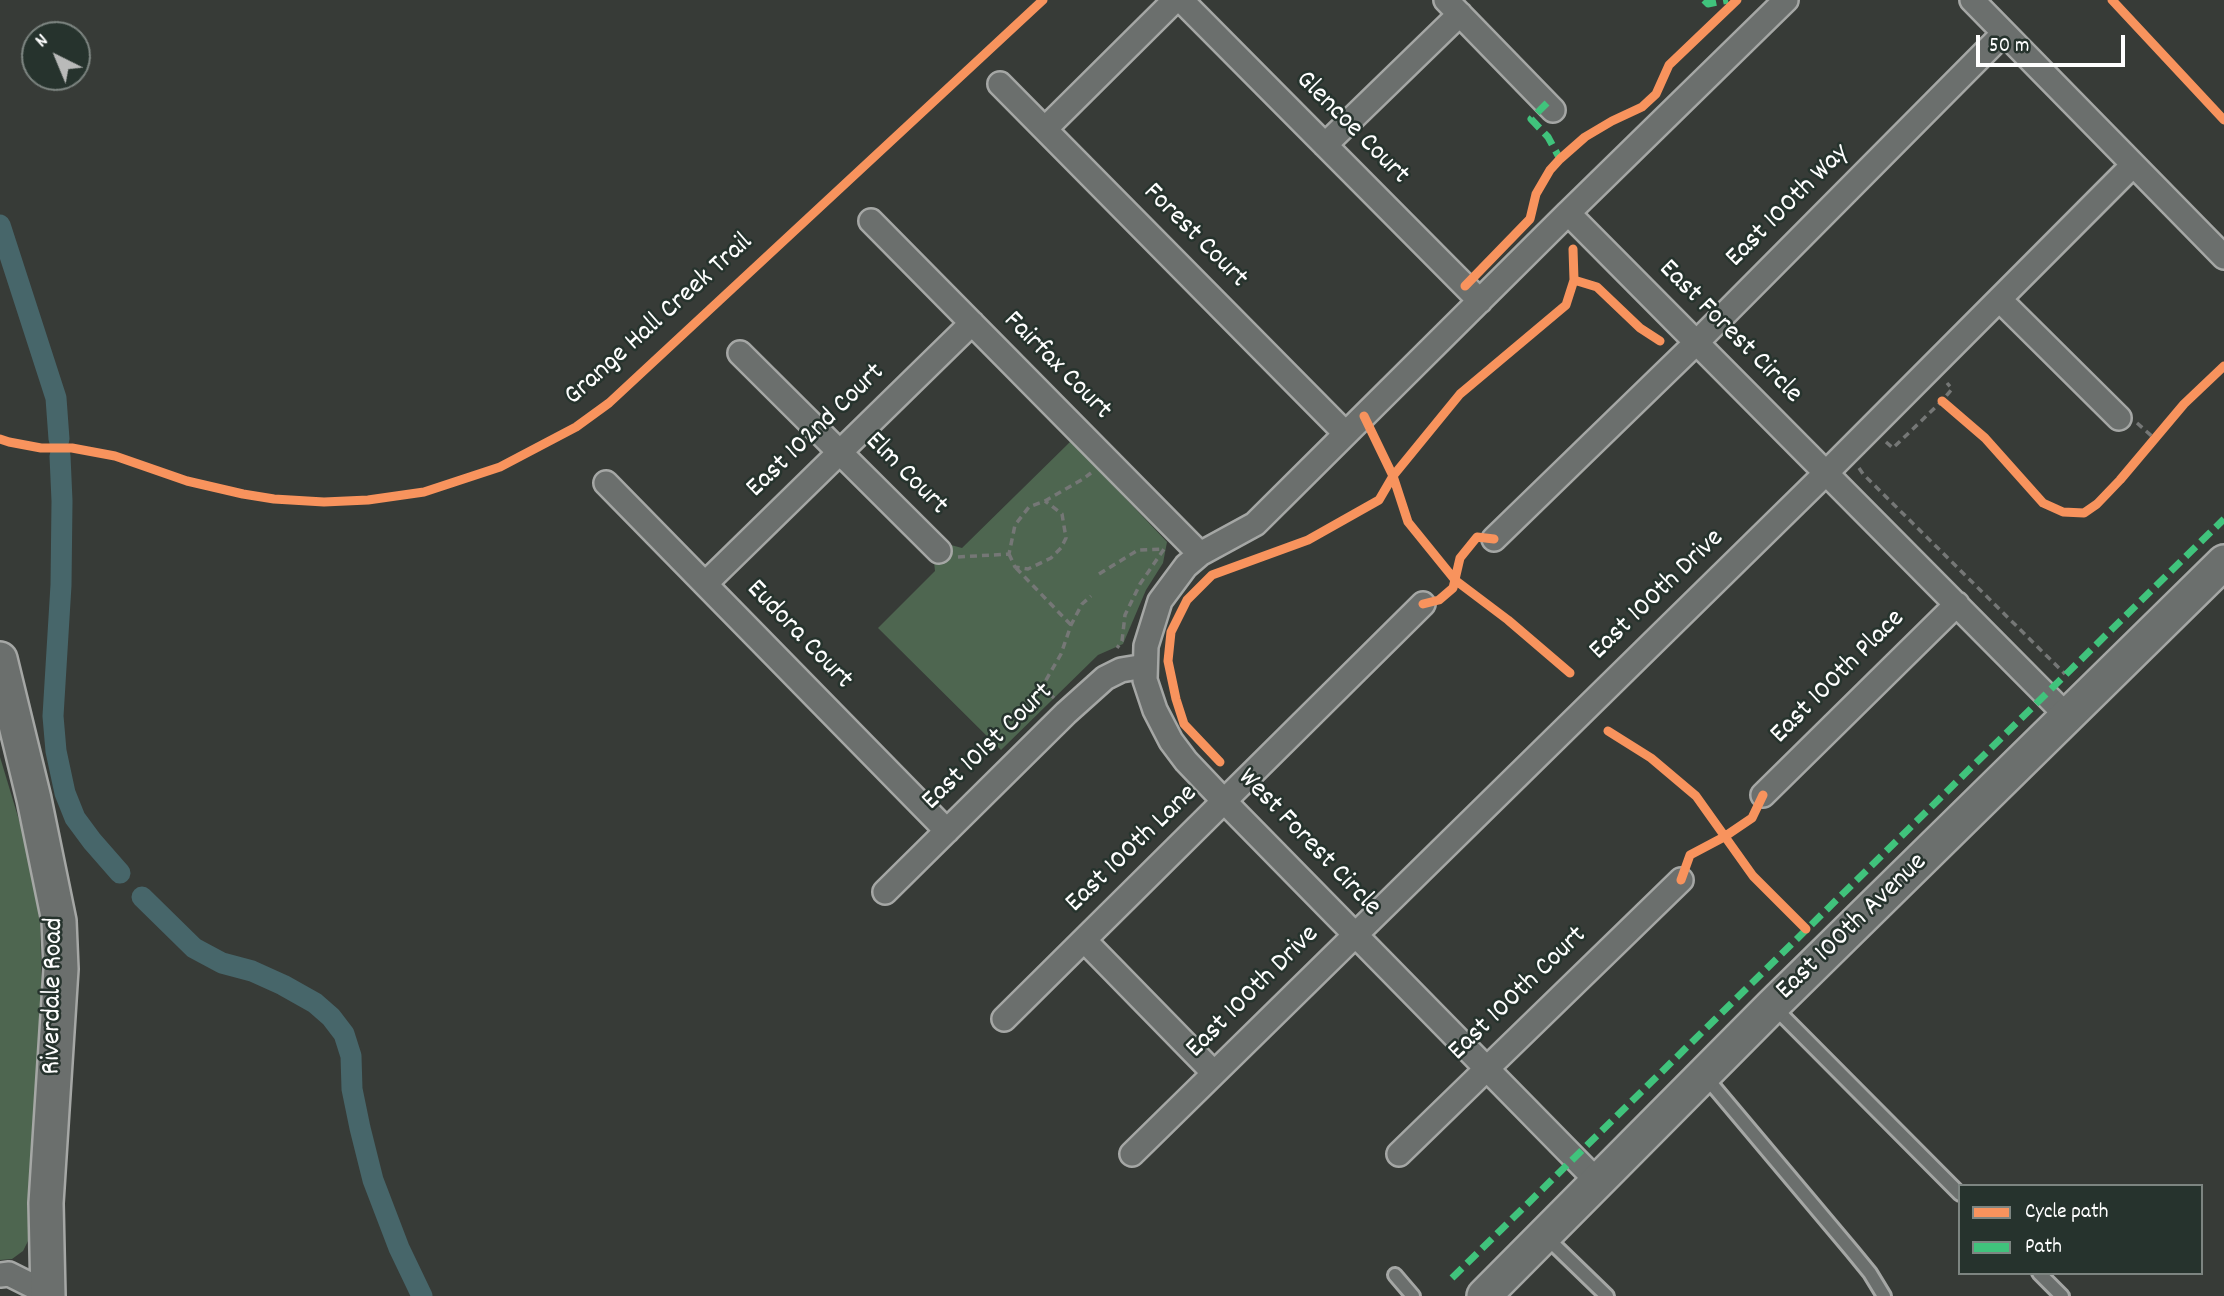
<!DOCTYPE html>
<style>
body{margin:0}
#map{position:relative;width:2224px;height:1296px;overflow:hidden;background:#373b37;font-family:Dekko,sans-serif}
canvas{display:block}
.legend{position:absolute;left:1958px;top:1184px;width:245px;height:91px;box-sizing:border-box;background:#26332d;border:2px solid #7d8581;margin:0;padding:9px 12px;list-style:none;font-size:21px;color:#fff}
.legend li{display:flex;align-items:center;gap:14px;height:35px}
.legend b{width:35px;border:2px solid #7d8581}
.north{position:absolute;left:21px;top:21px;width:70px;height:70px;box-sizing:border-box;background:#26332d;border:2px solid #7d8581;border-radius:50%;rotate:317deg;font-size:19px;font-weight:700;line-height:28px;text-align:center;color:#fff}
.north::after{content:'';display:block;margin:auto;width:24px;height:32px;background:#b9bab9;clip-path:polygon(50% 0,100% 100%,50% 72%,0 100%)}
.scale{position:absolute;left:1976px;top:35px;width:149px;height:32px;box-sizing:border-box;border:4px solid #fff;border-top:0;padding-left:9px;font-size:21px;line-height:24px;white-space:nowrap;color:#fff;-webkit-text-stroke:5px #26332d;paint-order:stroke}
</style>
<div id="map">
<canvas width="2224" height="1296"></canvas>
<ul class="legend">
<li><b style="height:9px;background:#f8935d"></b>Cycle path</li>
<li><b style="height:9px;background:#40c37c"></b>Path</li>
</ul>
<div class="north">N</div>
<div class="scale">50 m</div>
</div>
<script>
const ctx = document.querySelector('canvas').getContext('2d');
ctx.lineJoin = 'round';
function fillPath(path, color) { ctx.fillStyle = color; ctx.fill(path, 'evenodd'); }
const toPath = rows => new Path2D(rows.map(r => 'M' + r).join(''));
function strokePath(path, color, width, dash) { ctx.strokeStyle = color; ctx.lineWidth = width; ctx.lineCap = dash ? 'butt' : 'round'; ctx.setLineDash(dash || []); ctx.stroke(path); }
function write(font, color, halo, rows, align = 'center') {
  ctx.font = font + ' Dekko,sans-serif'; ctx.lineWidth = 5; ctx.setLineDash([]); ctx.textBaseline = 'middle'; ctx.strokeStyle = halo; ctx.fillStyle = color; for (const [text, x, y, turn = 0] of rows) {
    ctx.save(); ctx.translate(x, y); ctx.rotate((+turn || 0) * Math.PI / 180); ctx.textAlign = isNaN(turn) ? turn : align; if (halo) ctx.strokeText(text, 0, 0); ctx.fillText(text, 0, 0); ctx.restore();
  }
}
fillPath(toPath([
 [1071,441,1167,542,1163,563,1146,590,1123,644,1098,655,1001,750,878,628,935,571,934,562,951,545,962,548],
 [0,757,31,860,40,924,42,993,28,1241,23,1251,12,1259,0,1260]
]), '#4e6650');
strokePath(toPath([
 [0,225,56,398,59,439],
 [60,456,62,501,61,585,53,716,56,751,65,793,75,818,92,841,120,873],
 [142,897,194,948,222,963,252,971,283,985,315,1003,331,1017,344,1034,351,1056,352,1089,360,1128,373,1180,399,1248,422,1296]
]), '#47666a', 21);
const lane = toPath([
 [1773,1006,1960,1194],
 [1704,1075,1852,1251,1870,1273,1884,1296],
 [1544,1235,1607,1296],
 [2039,1273,2062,1296],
 [1395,1275,1413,1296]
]);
const street = toPath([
 [1181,0,1480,301],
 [1446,0,1553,110],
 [1972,0,2224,257],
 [1000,84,1345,433],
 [1045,129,1175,0],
 [1325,145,1460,14],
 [1568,213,1786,0],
 [871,221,1200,554],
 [2000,300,2119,418],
 [740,353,939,551],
 [606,483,947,831],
 [1494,539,1697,342,2004,33],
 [705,584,972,323],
 [1763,795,1957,604],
 [885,892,1066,713,1105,678,1121,670,1145,666],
 [1084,940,1214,1073],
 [1004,1019,1423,604],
 [1132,1154,1826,473,2133,165],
 [1399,1154,1681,880],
 [1598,1182,1225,802,1186,761,1171,741,1155,710,1145,680,1146,646,1160,601,1186,566,1200,554,1255,524,1568,213,2068,717],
 [0,1275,9,1274,47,1293]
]);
const secondary = toPath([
 [0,659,34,799,59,921,61,969,46,1203,48,1296],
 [1484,1296,1772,1006,2224,562]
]);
strokePath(lane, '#a5a7a5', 18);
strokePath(street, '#a5a7a5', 28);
strokePath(secondary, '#a5a7a5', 38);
strokePath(toPath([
 [2137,423,2154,438],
 [1886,442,1893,448,1942,401,1952,389,1947,383],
 [1859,468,1863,474,2065,674],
 [1009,554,1015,567,1028,569,1051,558,1061,548,1066,538,1062,514,1045,501],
 [958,557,1009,554,1015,525,1029,507,1045,501,1083,479,1091,473],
 [1016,568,1071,625],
 [1099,574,1138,550,1164,549,1140,584,1125,615,1122,641,1117,648],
 [1054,698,1042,687,1061,654,1071,625,1082,604,1091,596]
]), '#757776', 3.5, [7, 5]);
strokePath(lane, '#6b6f6d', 12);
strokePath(street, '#6b6f6d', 23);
strokePath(secondary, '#6b6f6d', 33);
strokePath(toPath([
 [1704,0,1708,4,1728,0],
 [1547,103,1531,119,1548,137,1560,159],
 [1452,1278,2224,519]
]), '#40c37c', 7, [14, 7]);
strokePath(toPath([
 [2112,0,2224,120],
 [1574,280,1597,287,1640,328,1660,341],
 [1465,286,1530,219,1536,194,1550,170,1560,159,1585,137,1612,121,1642,107,1656,94,1669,65,1737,0],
 [1942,401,1985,438,2043,503,2063,512,2084,513,2097,504,2120,480,2184,404,2224,366],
 [1364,416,1393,476,1408,522,1455,580,1508,620,1570,673],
 [0,439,9,442,41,448,72,448,115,456,187,481,243,494,274,499,324,502,368,500,424,492,500,467,576,427,609,403,1043,0],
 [1423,604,1439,600,1453,588,1460,558,1477,537,1494,539],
 [1608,731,1651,758,1696,796,1753,876,1806,929],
 [1220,762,1184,724,1176,699,1168,661,1171,632,1187,600,1212,575,1308,540,1379,500,1393,476,1460,394,1566,305,1574,280,1573,249],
 [1681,880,1690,855,1724,837,1752,818,1763,795]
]), '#f8935d', 9);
write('28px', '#fff', '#26332d', [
 ["Glencoe Court",1351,129,45],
 ["East 100th Way",1789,207,-45],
 ["Forest Court",1194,237,45],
 ["Grange Hall Creek Trail",660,321,-42],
 ["East Forest Circle",1729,333,45],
 ["Fairfax Court",1056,367,45],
 ["East 102nd Court",817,432,-44],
 ["Elm Court",905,475,45],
 ["East 100th Drive",1658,596,-44],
 ["Eudora Court",798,636,46],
 ["East 100th Place",1839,678,-45],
 ["East 101st Court",989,748,-44],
 ["West Forest Circle",1308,844,46],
 ["East 100th Lane",1133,850,-44],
 ["East 100th Avenue",1853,928,-44],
 ["East 100th Drive",1254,993,-45],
 ["East 100th Court",1519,995,-44],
 ["Riverdale Road",55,996,-89]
]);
</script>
